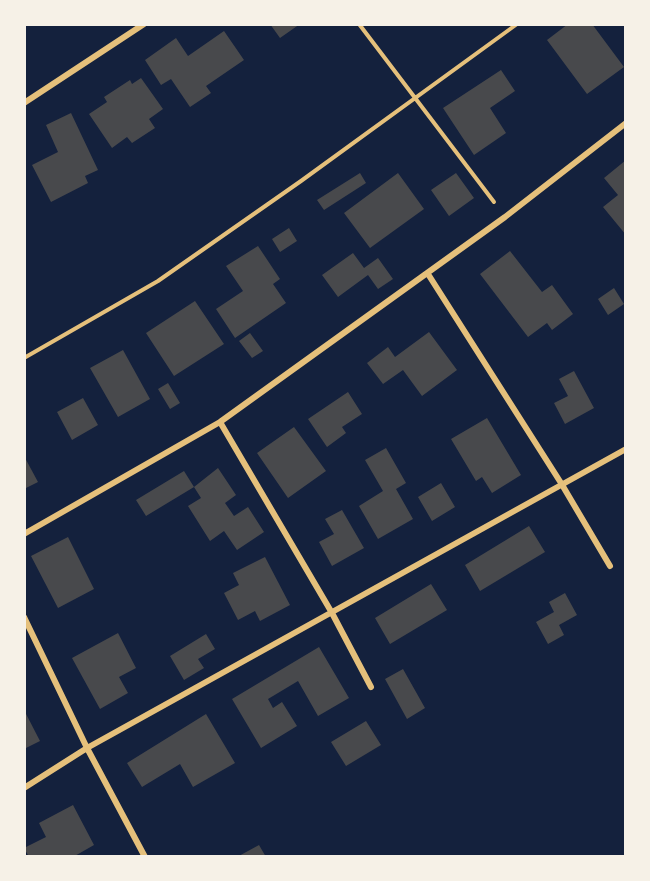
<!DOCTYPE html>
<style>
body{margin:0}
#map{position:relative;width:650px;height:881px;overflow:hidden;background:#14213d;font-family:"IBM Plex Sans",sans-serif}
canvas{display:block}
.frame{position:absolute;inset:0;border:26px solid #f6f1e7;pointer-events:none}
</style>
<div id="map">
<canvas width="650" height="881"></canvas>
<div class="frame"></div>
</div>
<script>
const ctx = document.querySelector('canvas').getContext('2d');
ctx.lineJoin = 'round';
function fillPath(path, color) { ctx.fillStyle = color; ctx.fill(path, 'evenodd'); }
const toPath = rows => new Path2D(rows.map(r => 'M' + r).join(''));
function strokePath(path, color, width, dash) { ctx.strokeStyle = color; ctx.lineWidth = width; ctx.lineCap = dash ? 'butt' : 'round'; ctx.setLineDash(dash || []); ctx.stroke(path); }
fillPath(toPath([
 [270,24,300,24,280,38],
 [568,24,592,24,624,67,587,94,547,40],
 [224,31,244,60,206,86,211,93,190,107,171,79,161,85,145,60,176,38,188,56],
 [501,70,515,91,490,108,506,133,474,155,443,108],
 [141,78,163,109,149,119,155,128,132,143,127,137,112,148,89,114,107,102,104,97,130,80,132,84],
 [71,113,98,170,85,176,88,183,51,202,32,165,58,152,46,125],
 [626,160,626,235,603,207,618,195,604,178],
 [360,173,366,183,324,210,317,200],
 [398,173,424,209,370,248,344,213],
 [456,173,474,198,449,216,431,190],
 [289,228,297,241,280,252,272,239],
 [258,246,280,279,273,284,286,303,235,338,216,309,243,291,226,266],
 [510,251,542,292,552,285,573,314,552,330,547,323,528,337,480,274],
 [353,253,364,268,378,258,393,279,378,289,368,275,338,297,322,275],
 [614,288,624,304,608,315,598,299],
 [195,301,224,344,174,376,146,333],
 [429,332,457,370,422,396,403,370,383,384,367,363,388,347,395,357],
 [250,333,263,351,252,358,239,341],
 [123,350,150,399,118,417,90,368],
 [574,371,594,408,565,424,554,403,568,396,559,379],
 [168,383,180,403,170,409,158,389],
 [348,392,362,414,342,427,346,433,327,447,308,419],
 [83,398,98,425,72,440,57,412],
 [487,418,521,475,492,493,482,477,476,481,451,439],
 [294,427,326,471,288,498,257,453],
 [386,448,406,483,396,489,413,519,378,539,359,506,383,491,365,460],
 [24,456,38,482,24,489],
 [218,468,236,495,225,503,234,516,248,507,264,532,237,550,224,531,210,541,188,506,201,498,194,487],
 [184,471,194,487,146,516,136,500],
 [441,483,455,507,432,521,418,497],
 [342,510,364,548,332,566,319,542,334,534,325,519],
 [529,526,545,552,480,591,465,565],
 [68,537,94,589,58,608,31,556],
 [265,557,290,605,260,621,255,611,238,620,224,593,239,585,233,573],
 [431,584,447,610,390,644,375,618],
 [565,593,577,615,559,625,564,635,548,644,536,622,554,612,549,602],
 [118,633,136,668,119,677,128,693,100,709,72,658],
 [206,634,215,649,198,659,204,668,184,680,170,656],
 [319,647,349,698,318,716,298,681,268,699,273,708,282,702,297,726,261,748,232,699],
 [403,669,425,708,407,719,385,679],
 [24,710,40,741,24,749],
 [206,714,235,763,193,787,180,764,142,787,127,763],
 [366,721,381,745,346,766,331,742],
 [73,805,94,845,73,857,29,857,24,848,46,837,39,823],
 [259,845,266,857,237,857]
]), '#48494c');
strokePath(toPath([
 [359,24,494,202],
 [24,358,158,281,301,181,517,24]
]), '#e5c07b', 4);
strokePath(toPath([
 [24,103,144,24],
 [428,274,561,483,610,566],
 [220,422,332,613,371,687],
 [24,534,220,422,505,217,626,123],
 [24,617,87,748,145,857],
 [24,788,87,748,626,449]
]), '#e5c07b', 6);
</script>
